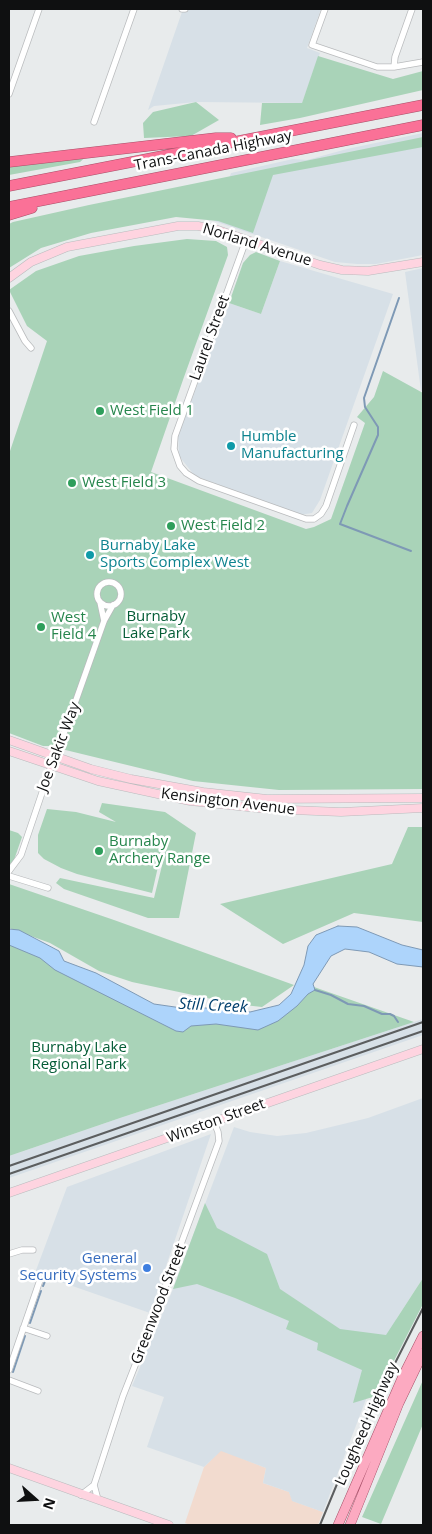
<!DOCTYPE html>
<style>
body{margin:0}
#map{position:relative;width:432px;height:1534px;overflow:hidden;background:#e8ebec;font-family:"Open Sans",sans-serif}
canvas{display:block}
.frame{position:absolute;inset:0;border:10px solid #0f1011;pointer-events:none}
.north{position:absolute;left:10px;top:1474px;width:50px;height:50px;-webkit-text-stroke:4px #fff;paint-order:stroke;rotate:109deg;font-size:14px;font-weight:700;line-height:20px;text-align:center;color:#0f1011}
.north::after{content:'';display:block;margin:auto;width:18px;height:22px;background:#0f1011;clip-path:polygon(50% 0,100% 100%,50% 72%,0 100%)}
</style>
<div id="map">
<canvas width="432" height="1534"></canvas>
<div class="frame"></div>
<div class="north">N</div>
</div>
<script>
const ctx = document.querySelector('canvas').getContext('2d');
ctx.lineJoin = 'round';
function fillPath(path, color) { ctx.fillStyle = color; ctx.fill(path, 'evenodd'); }
const toPath = rows => new Path2D(rows.map(r => 'M' + r).join(''));
function strokePath(path, color, width, dash) { ctx.strokeStyle = color; ctx.lineWidth = width; ctx.lineCap = dash ? 'butt' : 'round'; ctx.setLineDash(dash || []); ctx.stroke(path); }
function write(font, color, halo, rows, align = 'center') {
  ctx.font = font + ' "Open Sans",sans-serif'; ctx.lineWidth = 5; ctx.setLineDash([]); ctx.textBaseline = 'middle'; ctx.strokeStyle = halo; ctx.fillStyle = color; for (const [text, x, y, turn = 0] of rows) {
    ctx.save(); ctx.translate(x, y); ctx.rotate((+turn || 0) * Math.PI / 180); ctx.textAlign = isNaN(turn) ? turn : align; if (halo) ctx.strokeText(text, 0, 0); ctx.fillText(text, 0, 0); ctx.restore();
  }
}
fillPath(toPath([
 [221,1450,266,1468,263,1483,289,1492,293,1501,323,1512,318,1525,190,1525,185,1523,204,1467]
]), '#f2dbcf');
fillPath(toPath([
 [183,9,321,9,307,48,320,53,302,103,196,102,154,106,148,110],
 [423,133,423,255,376,264,357,264,335,262,214,221,231,173,293,159,307,160,347,149],
 [280,261,393,294,320,500,312,513,300,515,195,476,179,456,178,435,229,303,261,314],
 [423,268,423,390,421,391,405,272],
 [423,1019,423,1035,9,1178,9,1156,123,1117],
 [423,1098,423,1278,397,1318,323,1512,292,1501,289,1492,263,1483,266,1468,221,1451,204,1467,147,1447,164,1397,132,1386,173,1289,234,1127,250,1132,277,1136,306,1133,368,1118],
 [211,1134,150,1313,35,1273,67,1187]
]), '#d7e0e7');
fillPath(toPath([
 [318,56,393,79,423,71,423,90,300,118,260,125,262,103,302,103],
 [196,102,219,120,191,136,144,138,143,123,153,112],
 [423,137,423,147,273,175,253,233,218,221,176,217,91,233,41,248,9,268,9,224,13,222,89,205],
 [88,155,80,162,9,175,9,166],
 [187,239,216,241,227,247,228,255,184,377,151,472,306,529,314,527,331,519,365,423,357,417,374,397,383,371,423,393,423,789,279,790,193,781,49,746,43,746,9,733,9,454,47,341,27,326,9,290,36,271,79,256,134,246],
 [256,252,280,261,261,314,229,303,243,263,250,255],
 [102,803,165,812,196,833,179,918,148,918,64,889,56,883,60,878,154,898,169,837,165,836,152,893,77,874,61,868,44,859,38,853,38,835,47,809,76,812,116,822,99,812],
 [408,827,423,827,423,922,354,913,283,944,220,904,392,864],
 [9,830,18,833,22,837,14,860,9,865],
 [9,884,114,920,294,985,262,1007,235,1004,132,982,99,971,50,943,9,928],
 [9,943,34,951,170,1023,266,1023,314,987,414,1022,123,1117,9,1156],
 [205,1203,217,1228,267,1254,280,1289,340,1329,386,1335,423,1278,423,1304,376,1396,353,1403,362,1370,317,1350,318,1343,286,1329,289,1321,235,1298,197,1284,173,1289],
 [423,1380,423,1424,381,1524,362,1517]
]), '#a9d3b8');
const water = toPath([
 [338,926,357,927,402,945,423,950,423,967,397,964,369,952,345,949,331,956,313,984,315,990,308,994,297,1006,278,1021,258,1030,216,1024,191,1026,183,1032,176,1031,55,970,40,958,9,945,9,929,19,930,59,951,64,961,96,973,154,1004,182,1008,222,1008,250,1012,279,1005,291,994,304,965,308,946,316,935,338,926]
]);
fillPath(water, '#add4fb');
strokePath(water, '#7e99b5', 1);
strokePath(toPath([
 [399,298,364,398,365,407,378,427,378,435,347,506,340,524,411,551],
 [315,990,331,995,348,1004,364,1006,382,1014,390,1014,394,1016,398,1022],
 [43,1286,46,1279],
 [30,1323,41,1291],
 [13,1372,25,1336]
]), '#7e99b5', 2);
const street = toPath([
 [182,9,185,9],
 [325,9,312,45,377,67,394,67,423,62],
 [394,67,395,57,412,9],
 [9,94,39,9],
 [94,122,134,9],
 [246,240,175,436,174,449,180,466,186,473,199,481,306,519,314,519,321,514,326,506,354,425],
 [9,311,25,341,31,348],
 '97 594a12 12 0 1 1 24 0a12 12 0 1 1-24 0Z',
 [100,602,104,621],
 [9,871,21,855,49,772,69,720,104,621,113,605],
 [9,876,48,888],
 [9,1254,22,1250,33,1250],
 [23,1328,47,1336],
 [9,1370,40,1280],
 [9,1380,38,1391],
 [81,1495,94,1485],
 [98,1500,94,1485,123,1396,154,1317,219,1141,218,1132,214,1122]
]);
const secondary = toPath([
 [9,278,31,262,67,247,178,226,198,226,215,229,320,265,342,270,368,271,423,262],
 [9,740,91,769,131,779,203,792,267,799,423,798],
 [9,751,98,781,190,801,267,809,341,812,423,808],
 [9,1193,423,1049],
 [9,1468,169,1525]
]);
const primary = toPath([
 [338,1525,403,1376,423,1336],
 [350,1525,399,1403,423,1353]
]);
const highway = toPath([
 [9,162,216,138,231,138],
 [9,186,423,105],
 [9,207,423,125],
 [9,215,32,208]
]);
strokePath(street, '#b9bbbd', 7);
strokePath(secondary, '#b9bbbd', 9);
strokePath(primary, '#a84f68', 10);
strokePath(highway, '#a84f68', 11);
strokePath(street, '#fff', 5.5);
strokePath(secondary, '#fed4e0', 8);
strokePath(primary, '#fcaac1', 9);
strokePath(highway, '#fa7197', 10);
strokePath(toPath([
 [9,1166,423,1022],
 [9,1174,423,1031],
 [320,1525,352,1448,423,1308]
]), '#5c5e5f', 2);
for (const [x, y, r, color] of [
 [100,411,5,"#2e9e5b"],
 [231,446,5,"#0f9aa8"],
 [72,483,5,"#2e9e5b"],
 [171,526,5,"#2e9e5b"],
 [90,555,5,"#0f9aa8"],
 [41,627,5,"#2e9e5b"],
 [99,851,5,"#2e9e5b"],
 [147,1268,5,"#3f7fe0"]
]) { const dot = new Path2D(); dot.arc(x, y, r, 0, 2 * Math.PI); ctx.fillStyle = color; ctx.fill(dot); strokePath(dot, '#fff', 2); }
write('15px', '#0f1011', '#fff', [
 ["Trans-Canada Highway",213,151,-11],
 ["Norland Avenue",257,245,17],
 ["Laurel Street",210,338,-70],
 ["Joe Sakic Way",59,747,-69],
 ["Kensington Avenue",228,802,7],
 ["Winston Street",216,1121,-20],
 ["Greenwood Street",159,1304,-69],
 ["Lougheed Highway",367,1424,-66]
]);
write('15px', '#27864d', '#fff', [
 ["West Field 1",110,411],
 ["West Field 3",82,483],
 ["West Field 2",181,526],
 ["West",51,618],
 ["Field 4",51,635],
 ["Burnaby",109,842],
 ["Archery Range",109,859]
], 'left');
write('15px', '#0d838f', '#fff', [
 ["Humble",241,437],
 ["Manufacturing",241,454],
 ["Burnaby Lake",100,546],
 ["Sports Complex West",100,563]
], 'left');
write('15px', '#045c36', '#fff', [
 ["Burnaby",156,617],
 ["Lake Park",156,634],
 ["Burnaby Lake",79,1048],
 ["Regional Park",79,1065]
]);
write('15px', '#366cbe', '#fff', [
 ["General",137,1259],
 ["Security Systems",137,1276]
], 'right');
write('italic 16px', '#003f6d', '#fff', [
 ["Still Creek",213,1006,3]
]);
</script>
